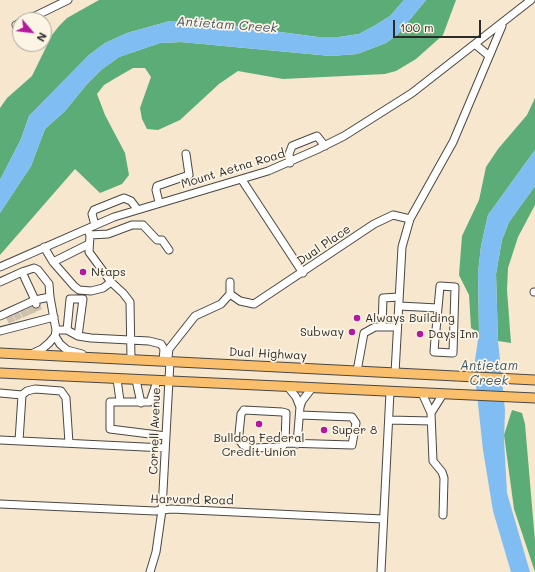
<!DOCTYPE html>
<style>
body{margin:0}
#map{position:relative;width:535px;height:572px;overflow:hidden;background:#f7e7cf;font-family:Mali,sans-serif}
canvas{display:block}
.north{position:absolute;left:12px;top:12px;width:40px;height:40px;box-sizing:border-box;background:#fcf5e5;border:1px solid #a8a49b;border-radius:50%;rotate:118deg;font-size:11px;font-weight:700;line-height:16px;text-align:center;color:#2b2b2b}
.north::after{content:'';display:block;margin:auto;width:14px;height:18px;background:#b5179e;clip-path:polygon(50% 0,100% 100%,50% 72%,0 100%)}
.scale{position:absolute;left:393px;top:20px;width:88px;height:18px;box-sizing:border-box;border:2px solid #2b2b2b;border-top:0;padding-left:5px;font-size:12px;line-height:14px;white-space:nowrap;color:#2b2b2b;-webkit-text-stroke:3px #fcf5e5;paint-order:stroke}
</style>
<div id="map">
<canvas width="535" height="572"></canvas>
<div class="north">N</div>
<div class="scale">100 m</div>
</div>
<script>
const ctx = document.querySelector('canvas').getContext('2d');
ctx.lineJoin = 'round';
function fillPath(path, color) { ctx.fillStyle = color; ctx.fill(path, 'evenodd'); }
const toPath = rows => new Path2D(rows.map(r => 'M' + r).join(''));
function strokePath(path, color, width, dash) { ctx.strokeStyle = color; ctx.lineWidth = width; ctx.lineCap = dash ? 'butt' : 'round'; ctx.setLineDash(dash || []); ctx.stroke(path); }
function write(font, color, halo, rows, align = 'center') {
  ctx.font = font + ' Mali,sans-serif'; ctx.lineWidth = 3.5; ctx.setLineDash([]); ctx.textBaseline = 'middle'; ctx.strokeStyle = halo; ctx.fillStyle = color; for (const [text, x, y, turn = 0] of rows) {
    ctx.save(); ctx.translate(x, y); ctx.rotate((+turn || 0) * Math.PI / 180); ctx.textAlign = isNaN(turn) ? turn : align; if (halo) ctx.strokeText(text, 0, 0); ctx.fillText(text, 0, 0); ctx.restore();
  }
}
fillPath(toPath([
 [99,0,404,0,390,16,374,26,359,34,339,37,318,37,197,21,170,21,127,33,105,43,89,55,29,116,21,139,0,180,0,108,7,98,32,76,52,35,59,26,67,18],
 [426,0,456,0,443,35,416,59,396,71,385,74,283,79,238,71,219,84,180,120,158,130,147,129,142,119,140,108,151,77,145,68,133,68,114,79,104,85,97,94,105,115,125,153,129,175,122,184,100,193,75,169,0,255,0,213,31,166,45,129,65,111,87,84,101,70,119,57,160,43,181,42,331,56,357,54,386,43,398,34],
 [535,98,535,150,488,215,481,246,478,273,479,333,471,328,469,295,459,275,462,236,479,200,486,167,498,149,527,115],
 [535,186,535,205,518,237,508,268,507,290,511,343,498,341,496,274,502,240,509,222],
 [512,410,522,413,525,424,535,541,535,572,514,509,504,435]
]), '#5cac78');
fillPath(toPath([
 [404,0,426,0,398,34,386,43,357,54,331,56,181,42,160,43,119,57,101,70,87,84,65,111,45,129,31,166,0,213,0,180,21,139,29,116,89,55,105,43,127,33,170,21,197,21,318,37,339,37,359,34,374,26,390,16],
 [535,150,535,186,509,222,502,240,496,274,498,340,505,410,504,440,507,493,530,572,511,572,493,511,483,450,474,367,479,333,478,273,481,246,488,215]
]), '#80bdf3');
strokePath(toPath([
 [36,304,40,313],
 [30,307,33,315],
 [23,310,27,318],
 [16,313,20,321],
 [9,316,13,324]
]), '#cec1ae', 7, [7, 3.5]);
const minor = toPath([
 [27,20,68,0],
 [16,25,20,23],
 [476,45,488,55],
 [290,163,289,154,292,146,317,136,325,146],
 [242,180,303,273],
 [159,202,156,190,157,186,189,175,186,154],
 [95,225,92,214,94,210,124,198,131,201,137,209],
 [87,229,90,235,89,252,111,282,123,293,130,302,131,359],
 [90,235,108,234,132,225,143,225,157,240,162,240,169,250],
 [44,247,53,262,89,244],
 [53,262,74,286,79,290,91,291,103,288,111,282],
 [0,267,114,217,268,171,316,150,344,136,412,93,531,0],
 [0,282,22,272,34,268,38,270,49,284,50,297],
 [534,292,535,292],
 [230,294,240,301,254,304,374,224,393,215,410,219],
 [399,306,438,308],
 [0,316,35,300,22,272],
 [382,327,383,298,399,297],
 [56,330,67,330,78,336,91,338,149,341,161,344,164,349,163,361],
 [67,330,70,299,83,299,78,336],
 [0,331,54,317],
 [55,336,60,344,67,350,82,354],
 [435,338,434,352,453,353,455,287,440,286,436,330],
 [31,354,42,349,49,343,55,336,56,330,50,297,35,300,36,304],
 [168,357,169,349,195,316,221,304,230,294,230,282],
 [357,371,364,333,375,327,397,327],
 [395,373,402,247,410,219,453,142,502,26],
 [117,379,120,401],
 [136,380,141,403],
 [157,381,150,402,110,402,110,429,166,436],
 [288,387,296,397,300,407],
 [0,393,22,395,19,441],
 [422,393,431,413,433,461,442,472,444,478,443,515],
 [22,395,27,391,35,389,61,391,66,398,69,443],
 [244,410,282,412,286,413,285,443,282,447,251,448,243,445,240,441,239,434,241,414,244,410],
 [431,413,443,394],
 [389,420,431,421],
 [0,440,165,448],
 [285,443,352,445,356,423,352,417,300,415],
 [297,444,300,407,302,401,312,388],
 [0,504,155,511,171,509,383,519],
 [150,572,156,552,162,510,170,361],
 [381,572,390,392]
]);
const major = toPath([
 [0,353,535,380],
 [0,373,535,398]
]);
strokePath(minor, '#4a4744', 9);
strokePath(major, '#4a4744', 11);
strokePath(minor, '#fff', 7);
strokePath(major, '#f9bf6c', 9);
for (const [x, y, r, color] of [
 [83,272,4,"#b5179e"],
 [357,318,4,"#b5179e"],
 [352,332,4,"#b5179e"],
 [420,334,4,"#b5179e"],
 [259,424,4,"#b5179e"],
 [324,430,4,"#b5179e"]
]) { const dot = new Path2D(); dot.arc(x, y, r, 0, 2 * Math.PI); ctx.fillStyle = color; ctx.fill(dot); strokePath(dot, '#fcf5e5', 1.5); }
write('12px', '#2b2b2b', '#fcf5e5', [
 ["Mount Aetna Road",233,169,-17],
 ["Dual Place",324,245,-34],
 ["Dual Highway",268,354,3],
 ["Cornell Avenue",155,431,-88],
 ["Harvard Road",192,500,1]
]);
write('12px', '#2b2b2b', '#fcf5e5', [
 ["Ntaps",91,272],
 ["Always Building",365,318],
 ["Subway",344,332,"right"],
 ["Days Inn",428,334],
 ["Super 8",332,430],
 ["Bulldog Federal",259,438,"center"],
 ["Credit Union",259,452,"center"]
], 'left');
write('italic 13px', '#445767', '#fcf5e5', [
 ["Antietam Creek",227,25,4],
 ["Antietam",489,366],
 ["Creek",489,381]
]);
</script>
